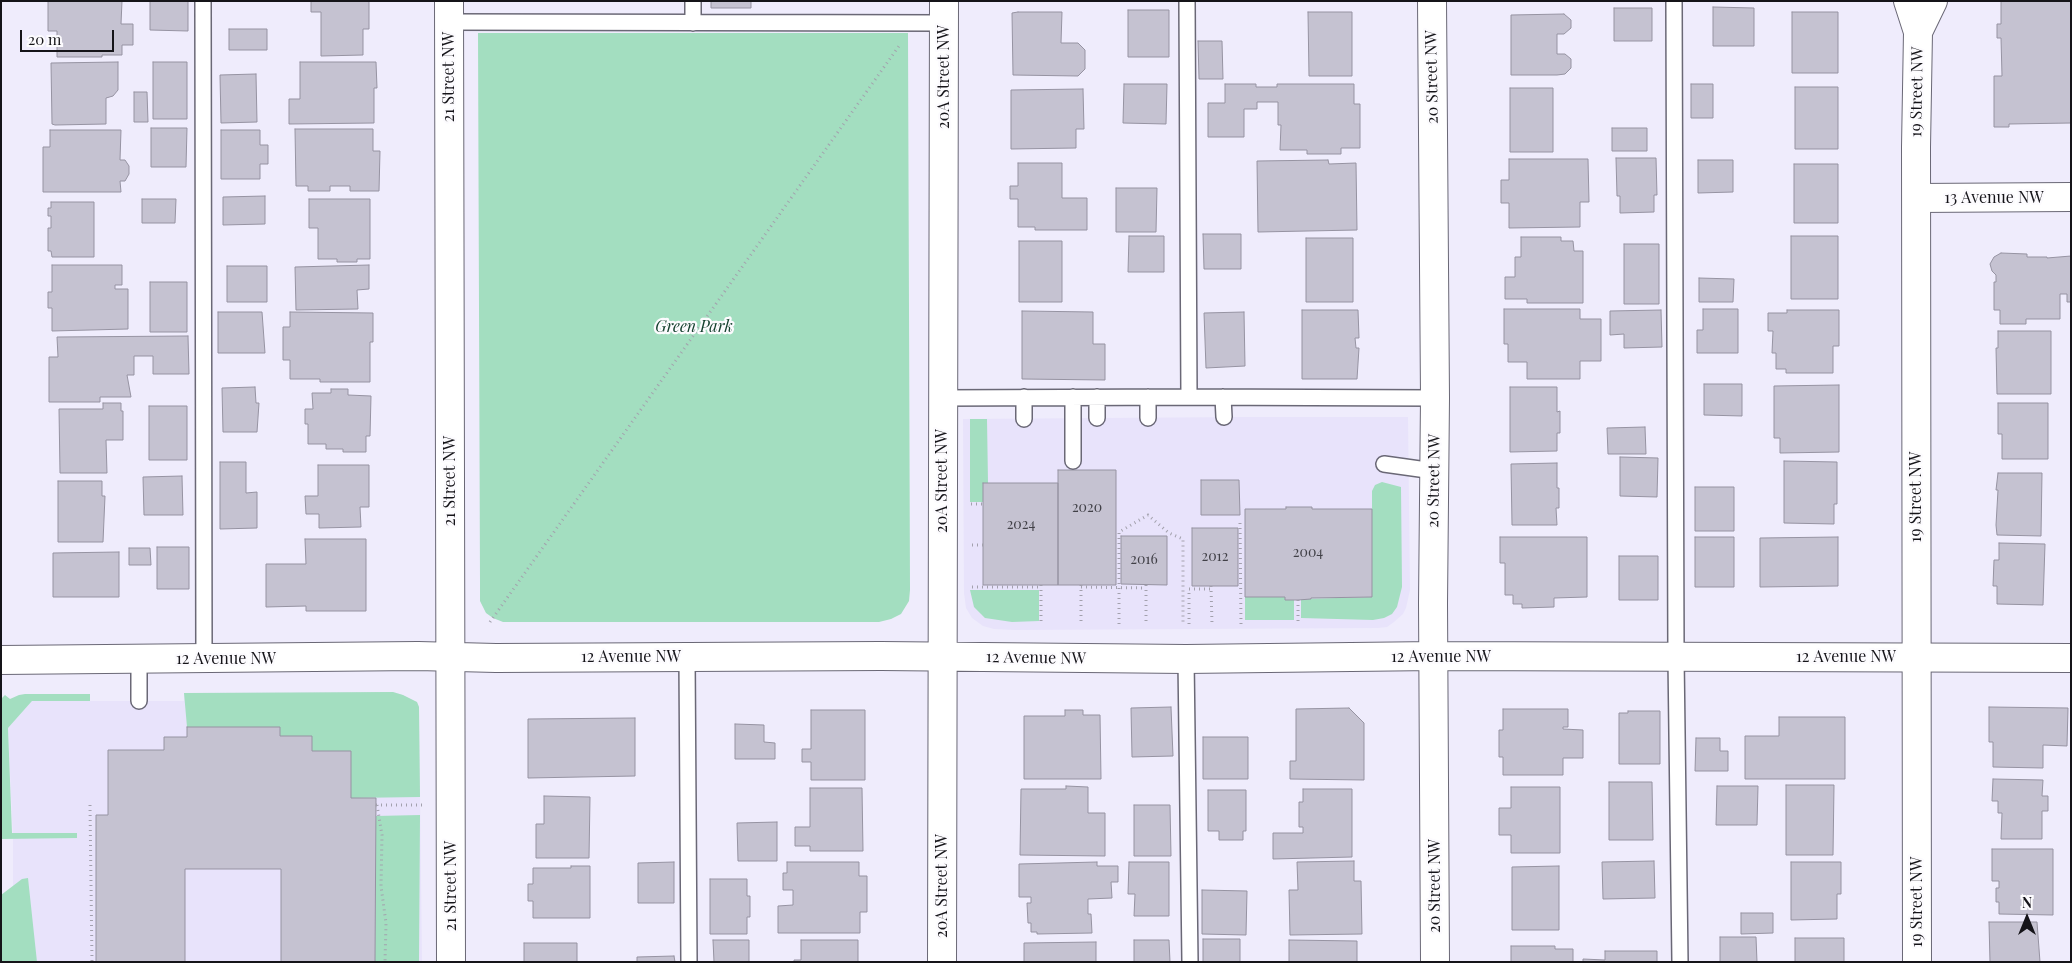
<!DOCTYPE html>
<style>
body{margin:0}
#map{position:relative;width:2072px;height:963px;overflow:hidden;background:#efecfc;font-family:"Playfair Display",serif}
canvas{display:block}
.frame{position:absolute;inset:0;border:2px solid #151419;pointer-events:none}
.north{position:absolute;left:2002px;top:893px;width:50px;height:50px;-webkit-text-stroke:4px #fcfbfe;paint-order:stroke;rotate:0deg;font-size:14px;font-weight:700;line-height:20px;text-align:center;color:#151419}
.north::after{content:'';display:block;margin:auto;width:18px;height:22px;background:#151419;clip-path:polygon(50% 0,100% 100%,50% 72%,0 100%)}
.scale{position:absolute;left:20px;top:30px;width:94px;height:22px;box-sizing:border-box;border:2px solid #151419;border-top:0;padding-left:6px;font-size:15px;line-height:18px;white-space:nowrap;color:#151419;-webkit-text-stroke:4px #fcfbfe;paint-order:stroke}
</style>
<div id="map">
<canvas width="2072" height="963"></canvas>
<div class="frame"></div>
<div class="north">N</div>
<div class="scale">20 m</div>
</div>
<script>
const ctx = document.querySelector('canvas').getContext('2d');
ctx.lineJoin = 'round';
function fillPath(path, color) { ctx.fillStyle = color; ctx.fill(path, 'evenodd'); }
const toPath = rows => new Path2D(rows.map(r => 'M' + r).join(''));
function strokePath(path, color, width, dash) { ctx.strokeStyle = color; ctx.lineWidth = width; ctx.lineCap = dash ? 'butt' : 'round'; ctx.setLineDash(dash || []); ctx.stroke(path); }
function write(font, color, halo, rows, align = 'center') {
  ctx.font = font + ' "Playfair Display",serif'; ctx.lineWidth = 4.5; ctx.setLineDash([]); ctx.textBaseline = 'middle'; ctx.strokeStyle = halo; ctx.fillStyle = color; for (const [text, x, y, turn = 0] of rows) {
    ctx.save(); ctx.translate(x, y); ctx.rotate((+turn || 0) * Math.PI / 180); ctx.textAlign = isNaN(turn) ? turn : align; if (halo) ctx.strokeText(text, 0, 0); ctx.fillText(text, 0, 0); ctx.restore();
  }
}
fillPath(toPath([
 [1244,417,1408,417,1410,590,1406,608,1403,614,1394,622,1387,627,1378,628,1015,630,994,629,983,626,972,618,966,608,964,593,963,419],
 [393,692,403,695,417,702,419,707,422,962,13,962,13,839,8,728,32,701,184,701,184,693]
]), '#e8e3fb');
fillPath(toPath([
 [478,33,908,33,910,590,909,601,901,614,891,619,879,622,503,622,493,618,486,613,480,601,480,582],
 [970,419,987,419,988,483,983,483,983,502,970,502],
 [1382,482,1401,487,1402,587,1397,607,1392,614,1384,618,1373,620,1301,618,1301,599,1372,597,1372,491,1375,485],
 [970,590,1039,590,1039,621,1012,622,985,618,974,607],
 [1245,597,1285,597,1294,600,1294,620,1245,620],
 [393,692,403,695,417,702,419,707,420,797,351,798,351,751,312,751,280,736,280,727,187,727,184,693],
 [25,694,90,694,90,701,32,701,8,728,12,833,77,833,77,838,1,839,1,699,5,695,10,699,19,695],
 [420,815,419,962,375,962,376,816],
 [28,878,37,962,1,962,1,895,22,879]
]), '#a3dec0');
const building = toPath([
 [48,1,122,1,121,24,133,24,133,45,122,45,122,55,102,55,102,57,57,57,57,31,48,31,48,1],
 [150,1,188,1,188,31,150,30,150,1],
 [311,1,369,1,369,29,363,29,363,55,321,56,321,12,311,12,311,1],
 [711,1,751,1,751,8,711,8,711,1],
 [2001,1,2071,1,2071,123,2009,124,2009,127,1994,127,1994,76,2002,76,2001,38,1997,38,1997,24,2001,24,2001,1],
 [1713,7,1754,8,1754,46,1713,46,1713,7],
 [1614,8,1652,8,1652,41,1614,41,1614,8],
 [1128,10,1169,10,1169,57,1128,57,1128,10],
 [1018,12,1062,12,1061,43,1078,43,1085,50,1085,69,1078,76,1013,75,1012,13,1018,12],
 [1308,12,1352,12,1352,76,1309,76,1308,12],
 [1792,12,1838,12,1838,73,1792,73,1792,12],
 [1564,14,1571,20,1571,28,1564,34,1557,34,1557,54,1565,54,1571,59,1571,68,1565,74,1557,75,1511,75,1511,15,1564,14],
 [229,29,267,29,267,50,229,50,229,29],
 [1198,41,1222,41,1223,79,1199,79,1198,41],
 [118,62,118,90,113,96,106,98,106,124,55,125,52,124,51,63,118,62],
 [153,62,187,62,187,119,153,119,153,62],
 [300,62,376,62,377,88,374,88,374,123,289,124,289,99,300,99,300,62],
 [256,74,257,122,221,123,220,75,256,74],
 [1124,84,1167,84,1166,124,1123,123,1124,84],
 [1225,84,1256,84,1256,87,1277,87,1277,84,1354,84,1354,104,1360,104,1360,148,1341,148,1341,154,1307,154,1307,150,1280,150,1281,125,1278,125,1278,102,1257,102,1257,109,1244,109,1244,137,1208,137,1208,103,1225,103,1225,84],
 [1691,84,1713,84,1713,118,1691,118,1691,84],
 [1795,87,1838,87,1838,149,1795,149,1795,87],
 [1510,88,1553,88,1553,152,1510,152,1510,88],
 [1083,89,1084,129,1076,129,1076,148,1011,149,1011,90,1083,89],
 [134,92,147,92,148,122,134,122,134,92],
 [151,128,187,128,186,167,151,167,151,128],
 [1612,128,1647,128,1647,151,1612,151,1612,128],
 [295,129,373,129,373,151,380,151,379,191,350,191,350,186,330,186,330,191,308,191,308,186,296,186,295,129],
 [50,130,121,130,120,160,125,160,129,166,129,174,125,181,120,181,121,192,43,192,43,147,50,147,50,130],
 [221,130,260,130,260,145,268,145,268,164,260,164,260,179,221,179,221,130],
 [1616,158,1656,158,1657,195,1654,195,1654,212,1620,213,1620,196,1617,196,1616,158],
 [1509,159,1588,159,1589,202,1580,202,1580,227,1509,228,1509,203,1501,203,1501,180,1509,180,1509,159],
 [1328,160,1329,164,1356,163,1357,230,1258,232,1257,161,1328,160],
 [1698,160,1733,160,1733,192,1698,193,1698,160],
 [1018,163,1062,163,1062,198,1087,198,1087,230,1035,230,1035,227,1018,227,1018,199,1010,199,1010,186,1018,186,1018,163],
 [1794,164,1838,164,1838,223,1794,223,1794,164],
 [1116,188,1157,188,1156,232,1116,232,1116,188],
 [265,196,265,224,223,225,223,197,265,196],
 [142,199,176,199,175,223,142,223,142,199],
 [309,199,370,199,370,259,357,259,357,262,337,262,337,259,318,259,318,228,309,228,309,199],
 [51,202,94,202,94,257,52,257,51,251,48,251,48,228,51,228,51,216,48,216,48,208,51,208,51,202],
 [1203,234,1241,234,1241,269,1204,269,1203,234],
 [1129,236,1164,236,1164,272,1128,272,1129,236],
 [1791,236,1838,236,1838,299,1791,299,1791,236],
 [1521,237,1561,237,1561,241,1573,241,1574,251,1583,251,1583,303,1527,303,1527,299,1505,299,1505,277,1515,277,1515,257,1521,257,1521,237],
 [1306,238,1353,238,1353,302,1306,302,1306,238],
 [1019,241,1062,241,1062,302,1019,302,1019,241],
 [1624,244,1659,244,1659,304,1624,304,1624,244],
 [2001,253,2027,254,2027,257,2047,257,2047,258,2071,256,2071,302,2067,302,2067,294,2060,294,2060,319,2026,319,2026,324,2000,324,2000,310,1994,310,1994,282,1996,282,1996,275,1992,271,1990,264,1994,257,2001,253],
 [52,265,122,265,122,285,115,285,115,289,128,289,128,329,52,331,52,308,48,308,48,292,52,292,52,265],
 [369,265,369,289,357,290,358,309,296,310,295,267,369,265],
 [227,266,267,266,267,302,227,302,227,266],
 [1699,278,1734,279,1733,302,1699,302,1699,278],
 [150,282,187,282,187,332,150,332,150,282],
 [1504,309,1580,309,1580,319,1601,319,1601,361,1580,361,1580,379,1527,379,1527,362,1508,362,1508,344,1504,344,1504,309],
 [1703,309,1738,309,1738,353,1697,353,1697,330,1703,330,1703,309],
 [1302,310,1358,310,1359,338,1355,338,1356,348,1359,348,1357,379,1302,379,1302,310],
 [1661,310,1662,347,1624,348,1624,334,1610,335,1610,311,1661,310],
 [1787,310,1839,310,1839,346,1833,346,1833,373,1786,373,1786,369,1776,369,1776,353,1772,353,1773,331,1768,331,1768,313,1787,313,1787,310],
 [1022,311,1093,312,1093,344,1105,344,1105,380,1022,379,1022,311],
 [218,312,262,312,265,353,218,353,218,312],
 [290,312,373,313,373,342,370,342,370,382,320,382,320,379,290,379,290,360,283,360,283,327,290,327,290,312],
 [1244,312,1245,366,1206,368,1204,313,1244,312],
 [1998,331,2051,331,2051,394,1997,394,1996,348,1998,348,1998,331],
 [188,336,189,374,153,374,153,356,134,356,134,375,127,375,131,397,100,397,100,402,49,402,49,357,58,357,57,337,188,336],
 [1704,384,1742,384,1742,416,1704,415,1704,384],
 [1839,385,1839,452,1780,453,1780,438,1774,438,1774,386,1839,385],
 [255,387,256,403,259,403,257,432,223,432,222,388,255,387],
 [1510,387,1557,387,1557,412,1560,411,1560,433,1557,433,1557,451,1510,452,1510,387],
 [331,389,348,389,348,395,371,396,370,436,366,436,366,452,343,452,343,449,326,449,326,444,308,444,308,424,305,424,305,409,313,409,312,393,331,393,331,389],
 [103,403,121,403,121,411,123,411,123,440,106,440,107,473,60,473,59,409,103,409,103,403],
 [1998,403,2048,403,2048,459,2002,459,2002,434,1998,434,1998,403],
 [149,406,187,406,187,460,149,460,149,406],
 [1645,427,1646,454,1608,454,1607,428,1645,427],
 [1620,457,1658,458,1657,497,1620,496,1620,457],
 [1784,461,1837,462,1837,504,1834,504,1834,524,1784,523,1784,461],
 [220,462,246,462,246,493,257,492,257,528,220,529,220,462],
 [1557,463,1557,488,1559,488,1559,508,1556,508,1557,525,1512,525,1511,464,1557,463],
 [318,465,369,465,369,507,360,507,361,527,319,528,319,514,306,514,305,496,318,496,318,465],
 [1058,470,1116,470,1116,585,1058,585,1058,470],
 [1998,473,2042,473,2041,536,1997,535,1996,525,1998,490,1996,490,1998,473],
 [182,476,183,515,144,515,143,477,182,476],
 [1201,480,1239,480,1240,515,1201,515,1201,480],
 [58,481,102,481,102,496,105,496,103,542,58,542,58,481],
 [983,483,1058,483,1058,585,983,585,983,483],
 [1695,487,1734,487,1734,531,1695,531,1695,487],
 [1286,507,1312,507,1312,509,1372,509,1372,597,1311,598,1311,599,1298,600,1285,600,1285,597,1245,597,1245,509,1286,509,1286,507],
 [1192,528,1238,528,1238,586,1192,586,1192,528],
 [1121,536,1167,536,1167,585,1121,584,1121,536],
 [1500,537,1587,537,1587,597,1554,598,1554,607,1522,608,1522,604,1513,604,1513,595,1505,595,1505,563,1500,563,1500,537],
 [1695,537,1734,537,1734,587,1695,587,1695,537],
 [1838,537,1838,586,1760,587,1760,538,1838,537],
 [305,539,366,539,366,611,306,611,306,606,266,607,266,564,306,564,305,539],
 [1999,543,2045,544,2043,605,1997,604,1997,586,1993,586,1994,560,1999,560,1999,543],
 [157,547,189,547,189,589,157,589,157,547],
 [129,548,150,548,151,565,129,565,129,548],
 [119,552,119,597,53,597,53,553,119,552],
 [1619,556,1658,556,1658,600,1619,600,1619,556],
 [1171,707,1173,756,1132,757,1131,708,1171,707],
 [1989,707,2068,708,2067,746,2043,745,2043,768,1993,767,1993,742,1989,742,1989,707],
 [1349,708,1364,723,1364,780,1290,779,1290,761,1296,761,1296,709,1349,708],
 [1503,709,1568,709,1568,727,1563,727,1563,729,1583,730,1583,758,1563,758,1563,775,1503,775,1503,757,1499,757,1499,730,1503,730,1503,709],
 [811,710,865,710,865,780,811,780,811,762,802,762,802,749,811,749,811,710],
 [1065,710,1083,710,1083,715,1100,715,1101,779,1024,779,1024,716,1065,716,1065,710],
 [1628,711,1660,711,1660,764,1619,764,1619,713,1628,713,1628,711],
 [1779,717,1845,717,1845,779,1745,779,1745,736,1779,736,1779,717],
 [635,718,635,776,528,778,528,719,635,718],
 [735,724,764,725,764,742,775,743,775,759,735,759,735,724],
 [187,727,280,727,280,736,312,736,312,751,351,751,351,798,376,798,375,962,281,962,281,869,185,869,185,962,96,962,96,815,108,815,108,750,164,750,164,737,187,737,187,727],
 [1203,737,1248,737,1248,779,1203,779,1203,737],
 [1696,738,1720,738,1720,751,1728,751,1728,771,1695,771,1696,738],
 [1993,779,2043,780,2042,796,2048,796,2048,811,2042,811,2042,839,2001,839,2002,813,1998,813,1998,801,1992,801,1993,779],
 [1609,782,1652,782,1653,840,1609,840,1609,782],
 [1786,785,1834,785,1833,855,1786,855,1786,785],
 [1066,786,1088,787,1088,813,1105,813,1105,856,1020,855,1021,789,1066,789,1066,786],
 [1717,786,1758,786,1757,825,1716,825,1717,786],
 [1511,787,1560,787,1560,853,1511,853,1511,835,1499,835,1499,808,1511,808,1511,787],
 [810,788,862,788,863,851,810,851,810,846,795,846,795,827,810,827,810,788],
 [1303,789,1352,789,1352,857,1273,859,1273,833,1303,833,1303,827,1299,827,1299,802,1303,802,1303,789],
 [1208,790,1246,790,1246,831,1243,831,1243,840,1219,840,1219,831,1208,831,1208,790],
 [544,796,590,797,589,858,536,858,536,824,544,824,544,796],
 [1134,805,1170,805,1171,856,1134,856,1134,805],
 [777,822,777,861,738,861,737,823,777,822],
 [1992,849,2053,849,2053,915,1999,914,1999,902,1996,902,1996,888,1999,888,1999,881,1992,881,1992,849],
 [1354,861,1354,881,1361,881,1362,934,1290,935,1289,890,1298,890,1297,862,1354,861],
 [1654,861,1655,898,1603,899,1602,862,1654,861],
 [674,862,674,903,638,903,638,863,674,862],
 [787,862,859,862,859,876,867,876,867,912,860,912,860,933,778,933,778,906,793,905,793,890,783,890,783,873,787,873,787,862],
 [1097,862,1097,866,1118,866,1118,882,1111,882,1112,898,1088,899,1088,914,1091,914,1092,933,1037,934,1037,932,1031,932,1031,923,1028,923,1027,903,1031,903,1031,897,1019,897,1019,864,1097,862],
 [1129,862,1169,862,1169,916,1134,916,1135,894,1128,894,1129,862],
 [1791,862,1841,862,1841,894,1837,894,1837,919,1791,920,1791,862],
 [571,866,590,866,590,918,533,918,533,901,528,901,528,884,533,884,533,868,571,868,571,866],
 [1559,866,1559,930,1512,930,1512,867,1559,866],
 [710,879,747,879,747,896,750,896,750,917,747,917,747,934,710,934,710,879],
 [1202,890,1247,891,1246,935,1202,934,1202,890],
 [1741,913,1773,913,1773,933,1741,934,1741,913],
 [1989,922,2037,922,2040,962,1990,962,1989,922],
 [1720,937,1756,937,1757,962,1720,962,1720,937],
 [1795,938,1844,938,1844,962,1795,962,1795,938],
 [1203,939,1240,939,1240,962,1203,962,1203,939],
 [713,940,749,940,749,962,714,962,713,940],
 [801,940,858,940,858,962,794,962,794,960,801,960,801,940],
 [1134,940,1169,940,1170,962,1134,962,1134,940],
 [1289,940,1357,941,1357,962,1289,962,1289,940],
 [1096,942,1096,962,1024,962,1024,943,1096,942],
 [524,943,577,943,577,962,524,962,524,943],
 [1511,946,1555,946,1555,949,1573,949,1573,962,1511,962,1511,946],
 [1605,951,1657,951,1657,962,1583,962,1583,959,1605,960,1605,951],
 [674,956,675,962,637,962,637,957,674,956]
]);
fillPath(building, '#c5c2d1');
strokePath(building, '#9693a2', 1);
const lane = toPath([
 [203,1,204,659],
 [1187,1,1189,397,1435,398],
 [1674,1,1676,657,1680,962],
 [449,22,944,23],
 [693,23,693,1],
 [1024,397,1024,419],
 [1073,397,1073,461],
 [1097,397,1097,418],
 [1148,397,1148,418],
 [1223,397,1224,417],
 [942,398,1189,397],
 [1384,464,1434,471],
 [687,657,689,962],
 [139,659,139,701],
 [1186,659,1190,962]
]);
const street = toPath([
 [449,1,451,962],
 [1432,1,1435,398,1433,603,1435,962],
 [1917,198,2071,197],
 [1,660,418,656,496,658,881,656,1186,659,1434,656,2071,658],
 [942,962,944,1]
]);
const secondary = toPath([
 [1908,1,1918,32,1916,147,1917,962],
 [1918,32,1933,1]
]);
strokePath(lane, '#6a6876', 18);
strokePath(street, '#6a6876', 30);
strokePath(secondary, '#6a6876', 30);
strokePath(toPath([
 [971,504,983,504],
 [1240,523,1241,624],
 [972,545,983,545],
 [1041,585,1041,624],
 [1081,585,1081,624],
 [1146,585,1146,624],
 [1211,586,1212,624],
 [972,587,1041,587],
 [1081,587,1146,588],
 [1298,600,1298,624],
 [490,622,899,46],
 [1119,624,1119,532,1148,515,1169,533,1183,539,1183,624],
 [1189,624,1189,589,1211,589],
 [90,805,92,962],
 [376,805,422,805],
 [377,805,382,835,381,886,386,923,385,962]
]), '#a3a1ad', 3, [1, 4]);
strokePath(lane, '#fff', 15);
strokePath(street, '#fff', 28);
strokePath(secondary, '#fff', 28);
write('14px', '#414047', null, [
 ["2020",1087,508],
 ["2024",1021,525],
 ["2004",1308,553],
 ["2012",1215,557],
 ["2016",1144,560]
]);
write('16px', '#151419', '#fcfbfe', [
 ["21 Street NW",449,77,-90],
 ["20A Street NW",944,77,-90],
 ["20 Street NW",1432,77,-91],
 ["19 Street NW",1917,92,-89],
 ["13 Avenue NW",1994,198],
 ["21 Street NW",450,481,-90],
 ["20A Street NW",942,481,-90],
 ["20 Street NW",1434,481,-89],
 ["19 Street NW",1916,497,-90],
 ["12 Avenue NW",631,657],
 ["12 Avenue NW",1441,657],
 ["12 Avenue NW",1846,657],
 ["12 Avenue NW",1036,658,1],
 ["12 Avenue NW",226,659],
 ["21 Street NW",451,886,-90],
 ["20A Street NW",942,886,-90],
 ["20 Street NW",1435,886,-90],
 ["19 Street NW",1917,902,-90]
]);
write('italic 16px', '#14402e', '#fcfbfe', [
 ["Green Park",694,327]
]);
</script>
